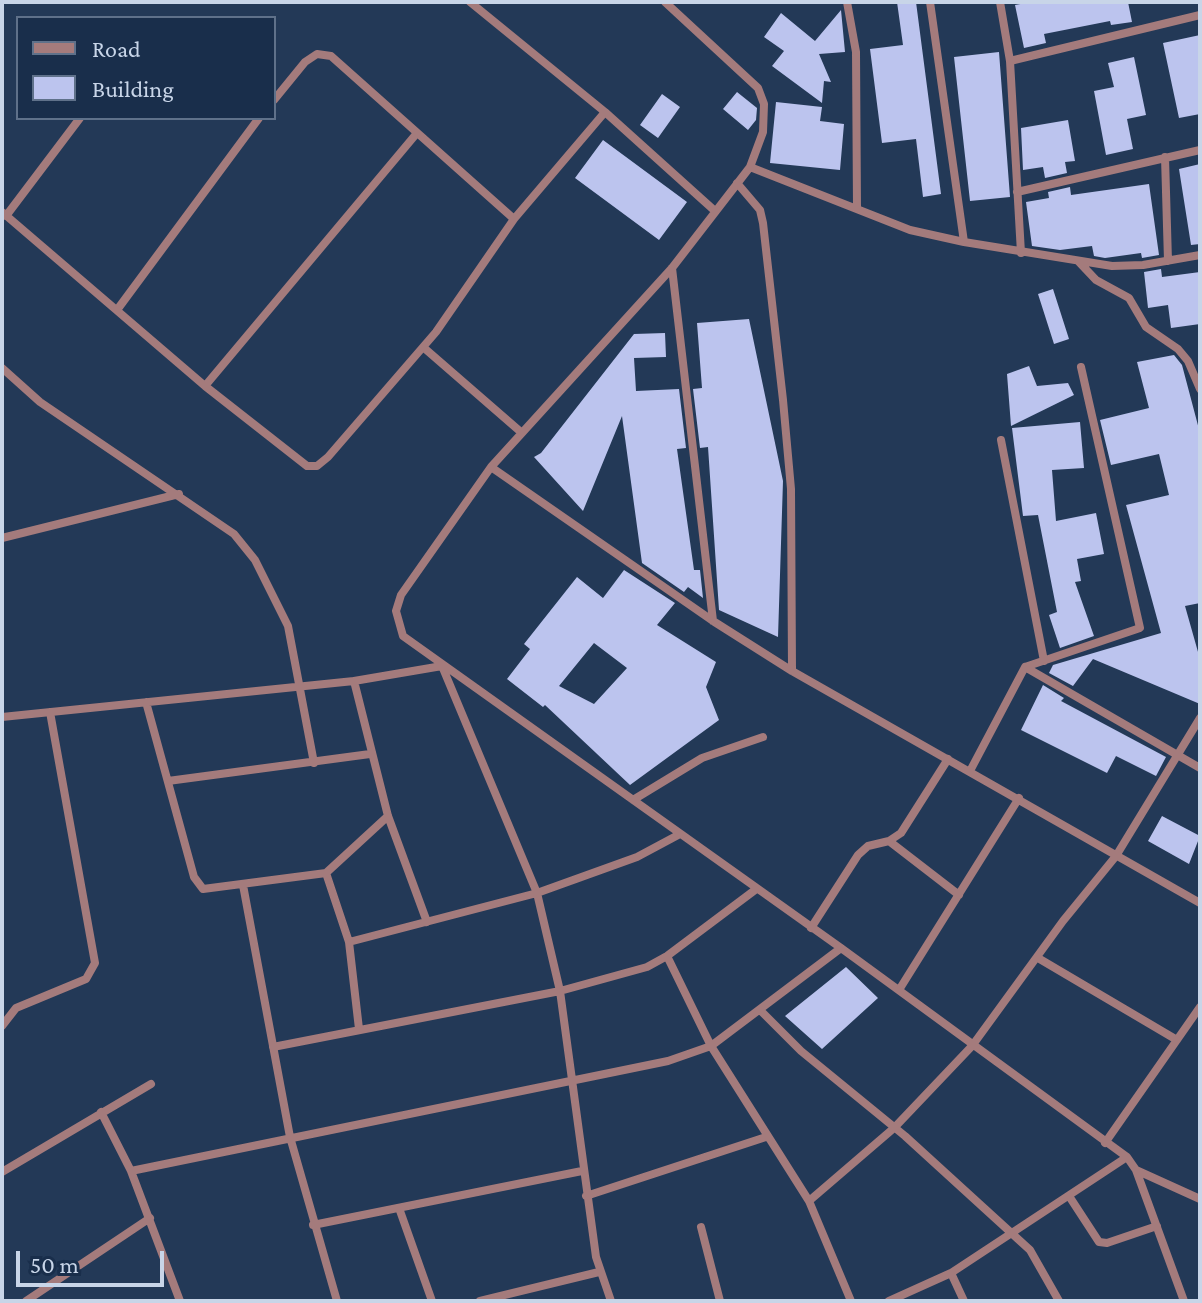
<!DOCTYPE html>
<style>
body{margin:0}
#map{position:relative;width:1202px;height:1303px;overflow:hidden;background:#233957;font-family:"Crimson Pro",serif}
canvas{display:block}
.frame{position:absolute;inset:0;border:4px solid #c8d5e8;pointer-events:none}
.legend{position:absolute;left:16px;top:16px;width:260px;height:104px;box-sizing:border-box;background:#192e4b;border:2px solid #5f718a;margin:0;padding:10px 14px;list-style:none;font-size:24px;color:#c8d5e8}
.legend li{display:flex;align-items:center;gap:16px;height:40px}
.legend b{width:40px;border:2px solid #5f718a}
.scale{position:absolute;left:16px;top:1251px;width:148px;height:36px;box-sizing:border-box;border:4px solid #c8d5e8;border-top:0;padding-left:10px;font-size:24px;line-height:28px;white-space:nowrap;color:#c8d5e8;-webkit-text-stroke:6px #192e4b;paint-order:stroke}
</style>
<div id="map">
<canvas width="1202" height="1303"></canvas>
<div class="frame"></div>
<ul class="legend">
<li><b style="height:10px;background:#a47b7c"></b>Road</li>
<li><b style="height:22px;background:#bcc4ee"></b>Building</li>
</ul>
<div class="scale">50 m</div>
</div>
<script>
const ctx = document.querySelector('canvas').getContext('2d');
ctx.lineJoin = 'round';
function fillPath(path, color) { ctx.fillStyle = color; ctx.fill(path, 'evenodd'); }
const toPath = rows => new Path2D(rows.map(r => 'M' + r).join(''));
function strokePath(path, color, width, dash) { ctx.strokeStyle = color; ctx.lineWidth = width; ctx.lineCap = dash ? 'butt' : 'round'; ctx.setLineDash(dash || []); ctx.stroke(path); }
fillPath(toPath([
 [897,2,916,2,941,194,923,197,916,139,882,143,870,49,903,45],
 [1031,2,1128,2,1132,22,1111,25,1110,21,1044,34,1046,43,1024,48,1015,5],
 [841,10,845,52,819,54,831,82,824,81,822,103,772,66,784,51,764,37,781,13,815,41],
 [1200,35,1200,114,1179,118,1163,43],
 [999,52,1010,197,970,201,954,57],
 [1134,57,1146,115,1127,119,1133,149,1106,155,1094,91,1114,87,1108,63],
 [737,92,757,108,756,120,748,130,723,109],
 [662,94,680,107,658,138,640,125],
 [776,102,822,107,820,121,844,124,840,170,770,163],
 [1068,120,1075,161,1065,162,1067,173,1045,178,1043,167,1023,170,1021,128],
 [603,140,687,202,659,240,575,178],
 [1200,164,1200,244,1191,245,1179,169],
 [1149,184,1159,255,1142,258,1141,253,1105,258,1094,256,1092,246,1060,250,1032,246,1026,202,1049,198,1048,192,1070,187,1071,195],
 [1161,269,1162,277,1200,272,1200,324,1171,328,1168,305,1148,308,1144,272],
 [1053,289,1069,339,1054,344,1038,294],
 [749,319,783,481,778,637,719,610,708,447,700,448,693,389,702,388,697,323],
 [665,333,666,357,634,358,636,391,679,389,686,448,677,449,694,570,700,570,703,598,688,587,684,592,642,563,622,416,583,511,534,457,541,453,634,334],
 [1174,355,1182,365,1200,433,1200,603,1185,606,1200,659,1200,704,1093,659,1073,686,1049,673,1053,665,1161,633,1126,505,1169,495,1159,454,1111,465,1100,420,1149,408,1137,362],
 [1029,366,1037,386,1068,383,1074,395,1011,426,1007,374],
 [1080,422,1084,468,1052,470,1056,521,1096,513,1104,554,1077,559,1081,581,1075,582,1094,636,1060,648,1049,615,1057,612,1038,515,1023,516,1012,428],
 [624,570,675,603,657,625,716,662,706,687,719,720,630,785,545,705,543,707,507,679,530,649,524,644,577,577,603,598],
 [594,643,627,668,594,704,559,686],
 [1043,685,1064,698,1061,701,1166,757,1156,776,1116,756,1107,773,1021,730],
 [1162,816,1200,836,1189,864,1148,841],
 [846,967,878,998,822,1049,785,1016]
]), '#bcc4ee');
strokePath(toPath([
 [470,2,605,112,715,211],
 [665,2,758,88,764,104,763,132,750,167,672,268,491,467,713,621,792,671,1200,903],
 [847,2,856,52,857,208],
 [930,2,964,242],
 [1000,2,1010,61,1021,253],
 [1010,61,1200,15],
 [274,100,305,62,317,54,331,56,514,219],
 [1165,157,1168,261],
 [750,167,910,230,964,242,1112,266,1143,265,1200,255],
 [737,183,760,210,763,223,783,400,791,489,792,671],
 [1017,192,1200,150],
 [2,212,205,386,307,466,317,466,328,457,436,332,514,219,605,112],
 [6,216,80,118],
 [1079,262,1096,280,1129,298,1146,327,1178,349,1188,361,1200,389],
 [672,268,713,621],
 [117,310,259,118],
 [423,347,522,433],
 [2,368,40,402,234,534,255,560,288,626,314,763],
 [205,386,417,133],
 [1001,440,1044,661],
 [491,467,401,595,396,611,403,636,841,948,1127,1157,1136,1170,1200,1199],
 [2,538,179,494],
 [1025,667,1200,768],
 [354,681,388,816,427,922],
 [146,702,194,877,203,889,326,873,388,816],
 [2,717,354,681,442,666,537,893,560,991,596,1257,611,1301],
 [970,771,1025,667,1140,628,1081,367],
 [168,781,370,754],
 [633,800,702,758,763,737],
 [889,841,959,895],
 [326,873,349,942,537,893,637,857,680,834],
 [243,885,290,1137,337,1301],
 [811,928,858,855,868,846,889,841,901,833,948,759],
 [349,942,359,1029],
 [667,956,711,1046,809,1201,851,1301],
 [1038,958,1177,1040],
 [899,990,1019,798],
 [760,1010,801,1051,905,1136,1030,1250,1059,1301],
 [2,1026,16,1008,86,979,95,963,50,712],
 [273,1047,560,991,647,967,667,956,755,890],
 [101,1112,131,1171,668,1061,711,1046,841,948],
 [1105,1143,1200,1007],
 [1136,1170,1184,1301],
 [131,1171,180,1301],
 [2,1172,151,1084],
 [586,1196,766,1137],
 [1069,1196,1099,1242,1107,1243,1157,1226],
 [809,1201,894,1128,972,1046,1063,921,1116,856,1200,718],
 [399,1208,432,1301],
 [313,1225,582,1171],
 [701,1227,720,1301],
 [951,1273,964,1301],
 [26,1301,150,1218],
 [480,1301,599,1272],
 [889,1301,951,1273,1127,1157]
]), '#a47b7c', 8);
</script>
